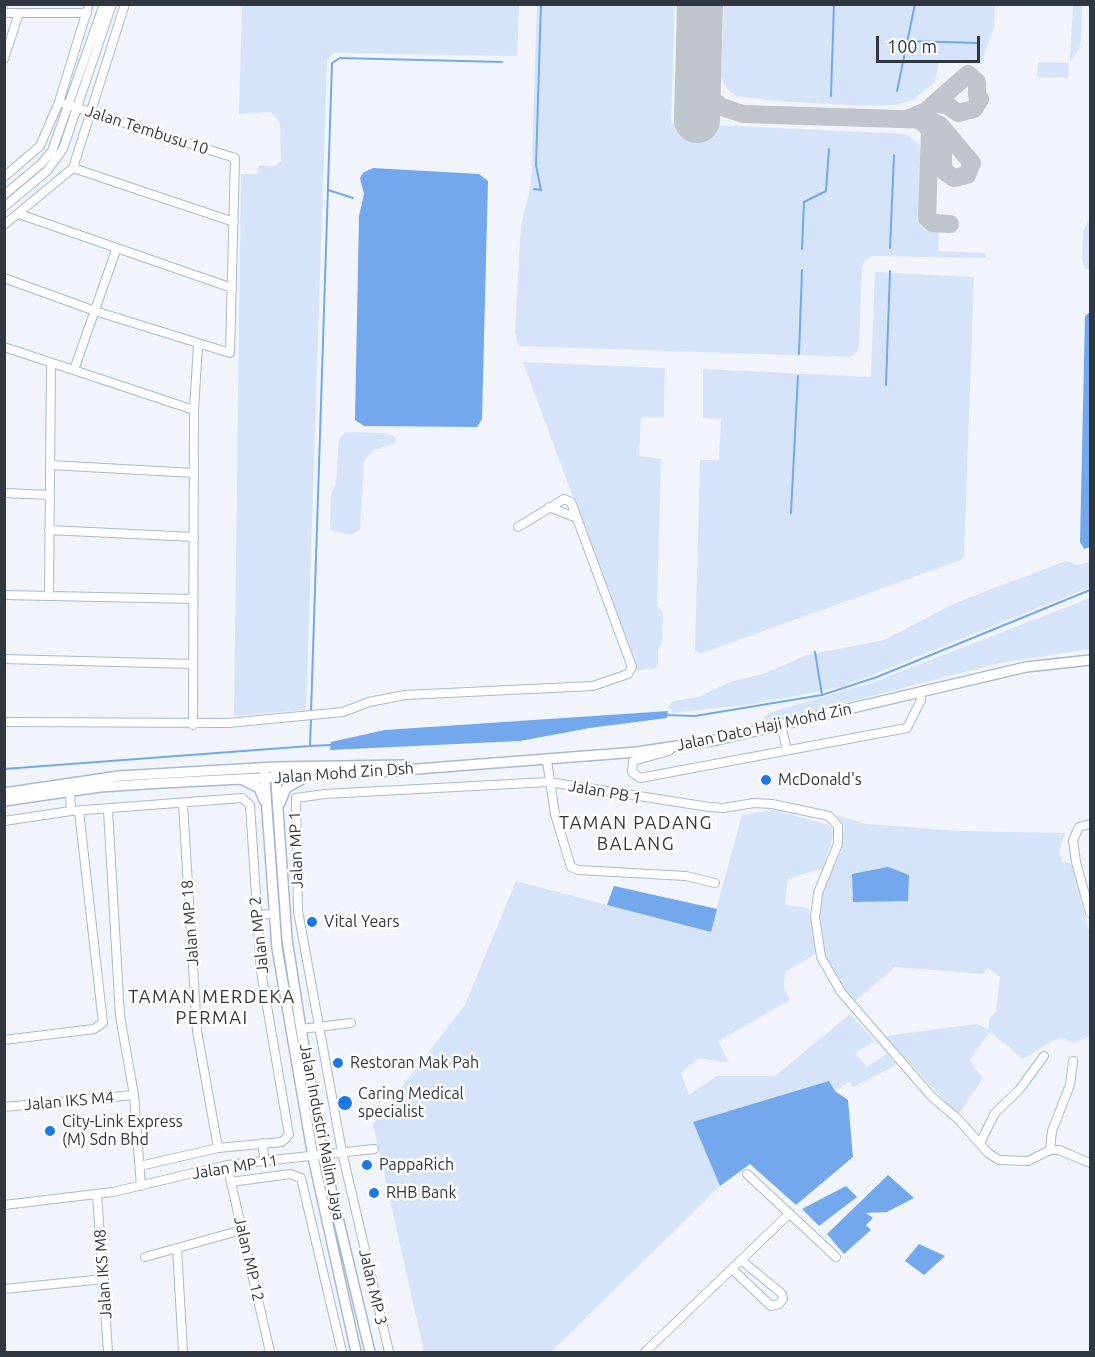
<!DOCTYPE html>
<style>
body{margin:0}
#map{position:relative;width:1095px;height:1357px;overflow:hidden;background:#f1f4fa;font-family:Ubuntu,sans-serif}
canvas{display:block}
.frame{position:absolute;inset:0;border:6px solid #303741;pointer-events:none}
.scale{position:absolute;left:876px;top:36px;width:104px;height:27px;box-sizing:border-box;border:3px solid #303741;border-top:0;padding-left:8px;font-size:18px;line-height:21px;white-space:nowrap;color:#303741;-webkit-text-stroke:4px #fff;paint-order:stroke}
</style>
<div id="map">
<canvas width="1095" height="1357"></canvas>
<div class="frame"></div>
<div class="scale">100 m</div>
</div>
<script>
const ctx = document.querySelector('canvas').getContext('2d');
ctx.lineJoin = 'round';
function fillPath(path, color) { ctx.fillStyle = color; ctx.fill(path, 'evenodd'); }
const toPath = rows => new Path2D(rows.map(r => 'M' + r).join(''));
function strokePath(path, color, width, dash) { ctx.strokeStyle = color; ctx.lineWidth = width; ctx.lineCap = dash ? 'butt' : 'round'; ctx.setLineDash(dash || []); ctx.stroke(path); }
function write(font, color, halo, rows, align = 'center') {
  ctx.font = font + ' Ubuntu,sans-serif'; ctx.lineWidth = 5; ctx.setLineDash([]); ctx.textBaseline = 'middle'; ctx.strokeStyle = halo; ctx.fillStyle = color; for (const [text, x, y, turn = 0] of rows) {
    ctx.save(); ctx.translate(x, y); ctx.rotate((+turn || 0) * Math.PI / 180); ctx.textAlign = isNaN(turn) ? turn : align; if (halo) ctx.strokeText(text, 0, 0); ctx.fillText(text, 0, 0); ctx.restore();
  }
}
fillPath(toPath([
 [242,5,519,5,517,56,335,53,327,59,306,710,234,716,241,174,257,174,259,165,275,166,281,161,280,122,271,112,239,114],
 [537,5,675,5,671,123,906,134,923,148,920,223,924,230,939,232,938,251,986,253,986,258,872,256,866,259,862,266,859,346,857,352,850,357,519,346,515,333,521,225,531,186],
 [724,5,724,4,995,5,994,27,981,64,939,62,935,82,913,100,896,105,867,106,776,101,736,96,728,90,721,78],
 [1065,5,1082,5,1081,40,1079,50,1070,61,1073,5],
 [1038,62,1069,63,1068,78,1037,77],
 [1090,217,1090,270,1085,268,1082,259,1083,232],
 [875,272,974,277,964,556,961,560,699,654,695,649,700,460,719,460,721,419,703,418,703,369,871,377],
 [523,362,665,368,664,417,641,417,639,456,661,459,657,606,663,613,662,643,658,650,658,664,655,669,637,670],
 [345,432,384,433,394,436,396,440,394,444,374,450,364,461,360,530,350,535,331,530,330,524,331,494,336,484,339,439],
 [1066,561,1078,565,1090,562,1090,587,857,681,837,688,753,704,673,713,668,707,673,701,699,697,733,681,763,674,807,655,884,640,955,603],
 [1090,598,1090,649,1000,663,770,722,766,723,763,718,769,713,874,682],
 [774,810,829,825,834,832,823,868,788,879,785,905,809,908,815,954,785,972,784,988,790,1000,718,1041,729,1063,699,1058,681,1073,689,1095,717,1076,775,1076,850,1014,875,1041,855,1053,867,1067,887,1054,896,1065,853,1087,849,1082,835,1091,693,1122,720,1186,551,1352,424,1352,373,1124,465,1005,516,881,710,932,742,815],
 [836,815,866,824,959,831,1065,833,1059,851,1062,862,1071,863,1090,936,1090,1036,1074,1043,1061,1038,1052,1041,1023,1059,990,1032,969,1060,983,1078,958,1115,885,1036,977,1024,988,1029,990,1018,996,1011,1000,977,988,968,983,974,895,967,854,1002,829,967,819,920,819,903,843,846,844,825]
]), '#d5e4f9');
fillPath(toPath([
 [373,168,479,174,488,181,482,419,477,427,364,426,355,420,359,216,364,194,360,178,363,173],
 [1090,312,1090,547,1084,549,1080,542,1085,316],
 [668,711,667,718,590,728,520,741,330,750,331,742,385,730],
 [888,867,909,875,908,901,853,902,852,874],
 [614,886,717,909,711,932,607,905],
 [829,1081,835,1091,848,1100,853,1157,796,1205,750,1164,720,1186,693,1122],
 [888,1175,914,1198,887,1212,866,1213,873,1218,866,1225,871,1230,844,1254,827,1234],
 [846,1186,857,1197,819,1226,802,1209],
 [919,1244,945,1256,924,1275,905,1261]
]), '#73a8ec');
strokePath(toPath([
 [907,41,978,43],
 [897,91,915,4],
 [831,96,834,4],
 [534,189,541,190,536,165,541,4],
 [328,190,353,198],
 [890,248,894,155],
 [802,249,804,202,826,191,829,149],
 [799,354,802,270],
 [886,385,890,271],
 [791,513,798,376],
 [815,652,822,695],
 [311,713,332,63,340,58,502,62],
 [665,715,695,716,822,695,877,677,1090,590],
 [310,746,331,745],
 [4,769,310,746,311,718]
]), '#73a8ec', 2);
strokePath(toPath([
 [699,53,704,87,711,99,722,107,743,114,930,120,940,125,972,163,967,175,954,178,945,172,943,165,943,137],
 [909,118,926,111,968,74,977,82,977,95,980,99,974,109,958,113,947,105,935,104],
 [915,119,924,123,930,131,927,218,932,223,950,224]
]), '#c0c4cb', 18);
strokePath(toPath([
 [697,120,700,4]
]), '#c0c4cb', 46);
const minor = toPath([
 [4,13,87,13],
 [4,59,19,13],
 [73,168,234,222],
 [4,177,40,146,59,102,89,4],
 [4,195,41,164,52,151,104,4],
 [4,207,47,171,63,149,112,4],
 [19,214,232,288],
 [4,225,73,168,125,4],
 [4,278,95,311,230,353,235,158,59,102],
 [4,347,194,410],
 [74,370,116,250],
 [50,465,194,473],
 [4,493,50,495],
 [549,507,577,518],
 [49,530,194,537],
 [4,595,193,599],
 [49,596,51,363],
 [4,659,193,664],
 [4,722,228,723,343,712,369,702,405,695,593,686,628,674,632,667,571,502,564,499,518,527],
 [193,725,194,410,198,345],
 [781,725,787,750],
 [669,751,633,761,632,772,640,778,907,728,921,700,920,692],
 [547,761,555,814,571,867,578,870,686,876,715,883],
 [70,792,71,811],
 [183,804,197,1031,218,1148],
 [108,810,120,1016,134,1095,141,1186],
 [4,821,71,811,242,798,250,805,261,971,289,1135,282,1142,218,1148,140,1166],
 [1090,824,1079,827,1073,840,1076,862,1090,913],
 [256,915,273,914],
 [301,1029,351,1023],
 [4,1040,94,1029,103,1023,79,811],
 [4,1107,134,1095],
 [262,1143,265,1161],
 [980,1143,995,1113,1019,1090,1044,1056],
 [1050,1150,1052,1131,1070,1085,1073,1061],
 [227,1165,270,1352],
 [747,1174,836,1257],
 [231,1182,290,1174,301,1178,342,1352],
 [97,1195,108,1352],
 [4,1205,113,1192,227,1165,374,1149],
 [177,1248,183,1352],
 [145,1257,242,1230],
 [732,1269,771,1306,779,1304,783,1299,782,1294,741,1260],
 [4,1289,104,1279],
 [389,1352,342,1152,298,911,296,798,325,794,549,782,709,807,723,808,754,803,772,804,829,816,838,826,838,844,818,893,815,917,821,957,841,992,931,1096,959,1120,988,1153,999,1160,1028,1161,1050,1150,1059,1150,1090,1163],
 [645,1352,789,1214]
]);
const major = toPath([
 [275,767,287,939,301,1029,323,1155,370,1352],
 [264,768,277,948,313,1157,356,1352],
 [243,780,259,788,264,800],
 [4,793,119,776,275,767,405,765],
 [4,801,100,787,162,783,378,772,637,752,717,740,1026,667,1090,660],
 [280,803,286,788,304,778]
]);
strokePath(minor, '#a7bad2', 10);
strokePath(major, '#a7bad2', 12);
strokePath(minor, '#fff', 8);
strokePath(major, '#fff', 9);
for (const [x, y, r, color] of [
 [766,780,6,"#1c79e3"],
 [312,922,6,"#1c79e3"],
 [338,1063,6,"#1c79e3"],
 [345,1103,8,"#1c79e3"],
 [50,1131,6,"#1c79e3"],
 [367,1165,6,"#1c79e3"],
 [374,1193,6,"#1c79e3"]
]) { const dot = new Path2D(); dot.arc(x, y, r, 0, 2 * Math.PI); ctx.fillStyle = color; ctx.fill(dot); strokePath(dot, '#fff', 2); }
write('16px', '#303741', '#fff', [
 ["Jalan Tembusu 10",147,130,18],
 ["Jalan Dato Haji Mohd Zin",764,727,-12],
 ["Jalan Mohd Zin Dsh",344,773,-4],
 ["Jalan PB 1",605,792,10],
 ["Jalan MP 1",296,850,-92],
 ["Jalan MP 18",190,923,-94],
 ["Jalan MP 2",259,935,-96],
 ["Jalan IKS M4",69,1101,-5],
 ["Jalan Industri Malim Jaya",322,1132,79],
 ["Jalan MP 11",235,1167,-9],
 ["Jalan MP 12",249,1259,77],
 ["Jalan IKS M8",103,1274,-94],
 ["Jalan MP 3",373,1287,77]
]);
write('16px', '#303741', '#fff', [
 ["McDonald's",778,780],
 ["Vital Years",324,922],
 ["Restoran Mak Pah",350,1063],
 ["Caring Medical",358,1094],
 ["specialist",358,1112],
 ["City-Link Express",62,1122],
 ["(M) Sdn Bhd",62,1140],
 ["PappaRich",379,1165],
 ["RHB Bank",386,1193]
], 'left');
ctx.letterSpacing = '1.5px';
write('18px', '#303741', '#fff', [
 ["TAMAN PADANG",636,823],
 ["BALANG",636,844],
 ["TAMAN MERDEKA",212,997],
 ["PERMAI",212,1018]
]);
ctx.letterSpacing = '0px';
</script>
